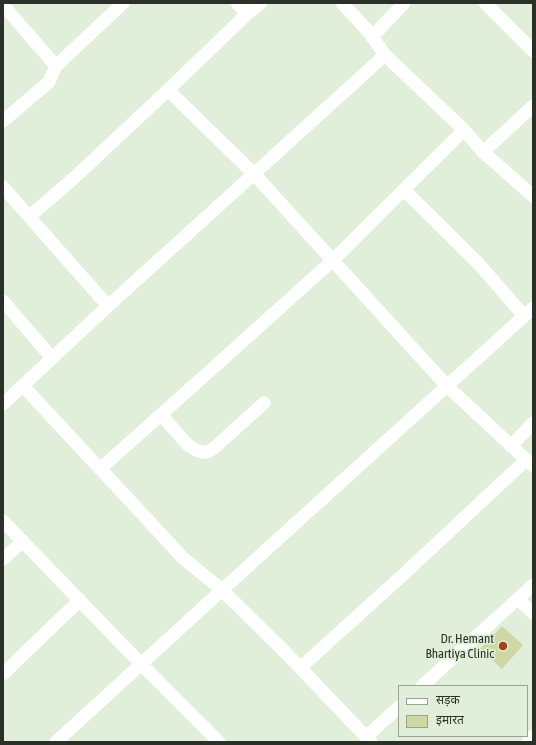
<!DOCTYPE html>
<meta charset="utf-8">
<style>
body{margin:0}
#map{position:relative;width:536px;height:745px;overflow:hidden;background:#e1efda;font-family:"Asap Condensed","Noto Sans Devanagari",sans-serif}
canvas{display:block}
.frame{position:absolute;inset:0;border:4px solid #2b3129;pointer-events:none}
.legend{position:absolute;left:398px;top:685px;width:130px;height:52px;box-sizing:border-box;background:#e1efda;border:1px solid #98a393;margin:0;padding:5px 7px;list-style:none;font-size:12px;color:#2b3129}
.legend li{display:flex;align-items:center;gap:8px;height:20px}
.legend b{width:20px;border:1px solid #98a393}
</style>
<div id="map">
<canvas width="536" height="745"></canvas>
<div class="frame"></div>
<ul class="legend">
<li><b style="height:5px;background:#fff"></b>सड़क</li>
<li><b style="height:11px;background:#cfd8a5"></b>इमारत</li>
</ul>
</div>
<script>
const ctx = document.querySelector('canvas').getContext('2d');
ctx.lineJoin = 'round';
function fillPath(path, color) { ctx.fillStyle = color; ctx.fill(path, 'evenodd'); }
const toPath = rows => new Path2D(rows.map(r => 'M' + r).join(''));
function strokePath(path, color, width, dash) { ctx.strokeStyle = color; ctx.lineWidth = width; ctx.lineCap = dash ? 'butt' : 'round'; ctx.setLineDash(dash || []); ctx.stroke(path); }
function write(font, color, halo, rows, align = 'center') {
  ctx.font = font + ' "Asap Condensed",sans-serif'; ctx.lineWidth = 3.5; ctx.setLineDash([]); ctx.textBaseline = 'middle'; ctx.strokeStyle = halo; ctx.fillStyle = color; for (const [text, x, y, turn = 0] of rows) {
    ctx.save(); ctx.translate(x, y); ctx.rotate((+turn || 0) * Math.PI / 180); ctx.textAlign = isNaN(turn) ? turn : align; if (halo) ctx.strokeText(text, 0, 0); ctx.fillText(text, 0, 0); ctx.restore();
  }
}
fillPath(toPath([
 [502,626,523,645,502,669,480,649]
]), '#cfd8a5');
strokePath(toPath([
 [237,3,247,14],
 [342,3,369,32,385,55,464,130,483,152,533,196],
 [485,3,533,51],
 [3,5,56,66],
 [372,37,404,3],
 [168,90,254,174,447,386,533,466],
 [3,121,49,82,56,66,123,3],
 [483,152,533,106],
 [3,187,108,306],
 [404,190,478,263,524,316],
 [29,217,75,177,168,90,247,14,261,3],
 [3,301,52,358],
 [23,386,76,443,120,490,183,558,222,590,285,652,371,742],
 [3,404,108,306,385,55],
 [161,415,188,445,198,451,203,452,207,452,213,449,264,403],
 [511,446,533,423],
 [100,469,212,369,332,261,464,130],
 [3,521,141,664,219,742],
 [3,559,23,541],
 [518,599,533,613],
 [300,668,405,573,526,460],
 [3,674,80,600],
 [422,686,533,585],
 [366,737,399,707],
 [56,742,222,590,533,308],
 [528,742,533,736]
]), '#fff', 13);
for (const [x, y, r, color] of [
 [503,646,5,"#a84219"]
]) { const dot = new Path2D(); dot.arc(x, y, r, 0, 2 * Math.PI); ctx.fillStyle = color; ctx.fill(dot); strokePath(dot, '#e1efda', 1.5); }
write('13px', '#2b3129', '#e1efda', [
 ["Dr. Hemant",494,639],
 ["Bhartiya Clinic",494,654]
], 'right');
</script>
